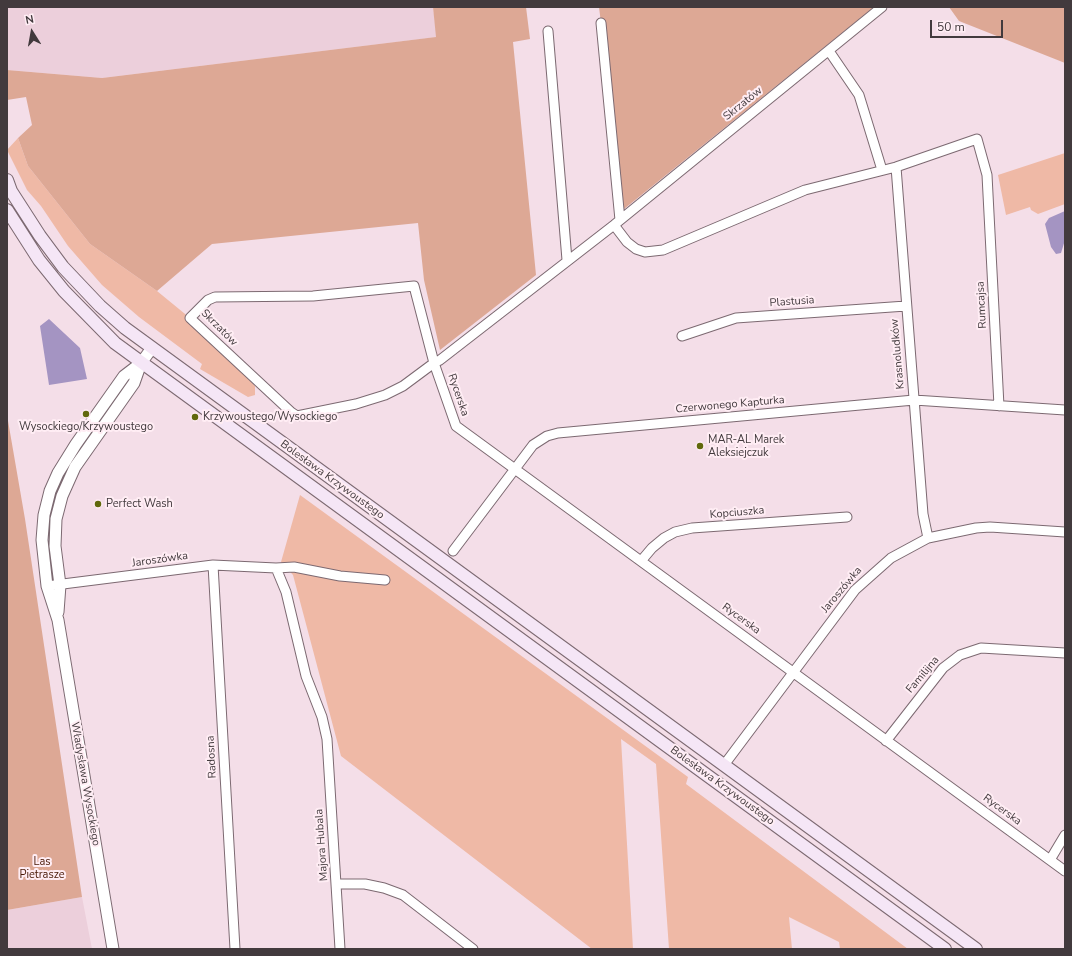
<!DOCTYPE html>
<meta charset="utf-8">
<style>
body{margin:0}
#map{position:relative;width:1072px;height:956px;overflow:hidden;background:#f4dee8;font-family:"Nunito Sans",sans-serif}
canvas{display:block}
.frame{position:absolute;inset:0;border:8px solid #423a3d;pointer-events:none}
.north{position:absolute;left:12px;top:12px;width:40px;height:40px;-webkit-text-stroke:3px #ffedf4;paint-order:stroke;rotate:349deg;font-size:11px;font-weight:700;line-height:16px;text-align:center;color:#423a3d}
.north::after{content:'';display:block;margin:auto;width:14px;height:18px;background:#423a3d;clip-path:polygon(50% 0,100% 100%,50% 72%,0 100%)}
.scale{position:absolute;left:930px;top:20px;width:73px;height:18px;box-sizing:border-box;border:2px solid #423a3d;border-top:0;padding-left:5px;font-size:12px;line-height:14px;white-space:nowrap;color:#423a3d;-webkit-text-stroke:3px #ffedf4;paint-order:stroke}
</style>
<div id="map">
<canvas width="1072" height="956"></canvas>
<div class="frame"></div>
<div class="north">N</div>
<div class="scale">50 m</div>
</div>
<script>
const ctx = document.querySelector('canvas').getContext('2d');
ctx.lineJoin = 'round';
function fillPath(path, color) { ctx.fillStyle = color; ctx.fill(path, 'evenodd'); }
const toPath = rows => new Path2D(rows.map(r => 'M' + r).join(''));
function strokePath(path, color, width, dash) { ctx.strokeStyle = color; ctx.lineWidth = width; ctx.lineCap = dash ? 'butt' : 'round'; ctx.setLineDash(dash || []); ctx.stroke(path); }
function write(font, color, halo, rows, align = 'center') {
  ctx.font = font + ' "Nunito Sans",sans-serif'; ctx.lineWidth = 4; ctx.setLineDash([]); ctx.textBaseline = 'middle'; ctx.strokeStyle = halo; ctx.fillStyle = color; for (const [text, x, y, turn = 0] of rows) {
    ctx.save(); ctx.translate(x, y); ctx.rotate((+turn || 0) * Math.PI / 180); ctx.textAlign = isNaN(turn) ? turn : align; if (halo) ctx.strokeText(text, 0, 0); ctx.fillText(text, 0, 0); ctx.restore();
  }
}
fillPath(toPath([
 [7,7,433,7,437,37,102,78,7,70],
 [82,897,92,949,7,949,7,910]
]), '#eccfdb');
fillPath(toPath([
 [18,138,28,166,90,244,157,291,190,318,255,386,255,395,248,397,200,369,202,364,139,317,102,285,68,246,41,206,27,190,7,150],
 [1065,153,1065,204,1038,214,1031,210,1030,207,1006,215,998,175],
 [300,495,688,777,686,784,908,949,840,949,839,942,789,917,792,949,669,949,656,764,621,739,633,949,592,949,341,756,293,575,281,562]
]), '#efb9a6');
fillPath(toPath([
 [433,7,526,7,530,39,513,42,536,275,440,350,424,280,418,223,212,244,157,291,90,244,28,166,18,138,32,125,26,97,7,100,7,70,102,78,436,37],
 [599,7,874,7,624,209],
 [949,7,1065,7,1065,63,959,21],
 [7,415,25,519,82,897,7,910]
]), '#dda895');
fillPath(toPath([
 [1065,211,1065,240,1061,253,1056,254,1051,247,1045,224,1049,218],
 [49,319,80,348,87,379,49,385,40,326]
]), '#a494c2');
const minor = toPath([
 [882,7,614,225,440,360,434,363,403,386,385,395,356,404,297,416,291,412,190,318,208,300,215,297,313,296,414,286,434,363,456,426,1065,871],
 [601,23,620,220],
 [548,31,567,260],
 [829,51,859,95,882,170],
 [896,167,923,514,928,538],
 [614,225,627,242,636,249,645,252,663,250,805,190,896,167,977,139,987,175,999,406],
 [682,336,736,318,906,306],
 [453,551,533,445,547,436,558,433,914,400,1065,410],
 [641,561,652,548,664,538,675,532,692,528,847,517],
 [213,565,235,949],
 [276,568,294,567,340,576,385,580],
 [47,586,213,565,276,568,286,592,306,676,322,717,327,739,340,949],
 [886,741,943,668,960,655,981,648,1065,653],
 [724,765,855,590,891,558,928,538,976,528,990,527,1065,532],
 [1050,860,1065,835],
 [336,884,365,884,384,888,403,895,473,949]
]);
const tertiary = toPath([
 [58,612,60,585,55,546,56,519,62,496,75,467,134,383,141,363],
 [113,949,58,620,47,586,42,540,44,515,50,491,58,473,76,444,124,376,141,363,152,348]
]);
const secondary = toPath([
 [7,180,11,191,40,236,63,267,100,306,125,328,976,949],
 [7,210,39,260,64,291,115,343,945,949]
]);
strokePath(minor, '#7c6971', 11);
strokePath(tertiary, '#7c6971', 13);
strokePath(secondary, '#7c6971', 14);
strokePath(minor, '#fff', 9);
strokePath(tertiary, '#fff', 11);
strokePath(secondary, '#f5e6f6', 12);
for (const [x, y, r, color] of [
 [86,414,4,"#60680b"],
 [195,417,4,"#60680b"],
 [700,446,4,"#60680b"],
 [98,504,4,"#60680b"]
]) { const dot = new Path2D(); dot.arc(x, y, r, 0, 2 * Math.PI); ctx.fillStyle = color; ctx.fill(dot); strokePath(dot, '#ffedf4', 1.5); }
write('11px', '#423a3d', '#ffedf4', [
 ["Skrzatów",743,104,-39],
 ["Plastusia",792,302,-4],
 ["Rumcajsa",982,305,-93],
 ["Skrzatów",219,328,45],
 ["Krasnoludków",898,354,-95],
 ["Rycerska",458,395,71],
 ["Czerwonego Kapturka",730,405,-5],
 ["Bolesława Krzywoustego",332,480,36],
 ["Kopciuszka",737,513,-5],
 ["Jaroszówka",160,560,-8],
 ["Jaroszówka",842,590,-50],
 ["Rycerska",741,619,36],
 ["Familijna",923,675,-50],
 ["Radosna",212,757,-93],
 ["Władysława Wysockiego",85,784,80],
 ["Bolesława Krzywoustego",722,786,36],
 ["Rycerska",1002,810,36],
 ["Majora Hubala",322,845,-94]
]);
write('11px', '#423a3d', '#ffedf4', [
 ["Krzywoustego/Wysockiego",203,417],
 ["Wysockiego/Krzywoustego",86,427,"center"],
 ["MAR-AL Marek",708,440],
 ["Aleksiejczuk",708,453],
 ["Perfect Wash",106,504]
], 'left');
write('11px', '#481805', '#ffedf4', [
 ["Las",42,862],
 ["Pietrasze",42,875]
]);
</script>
